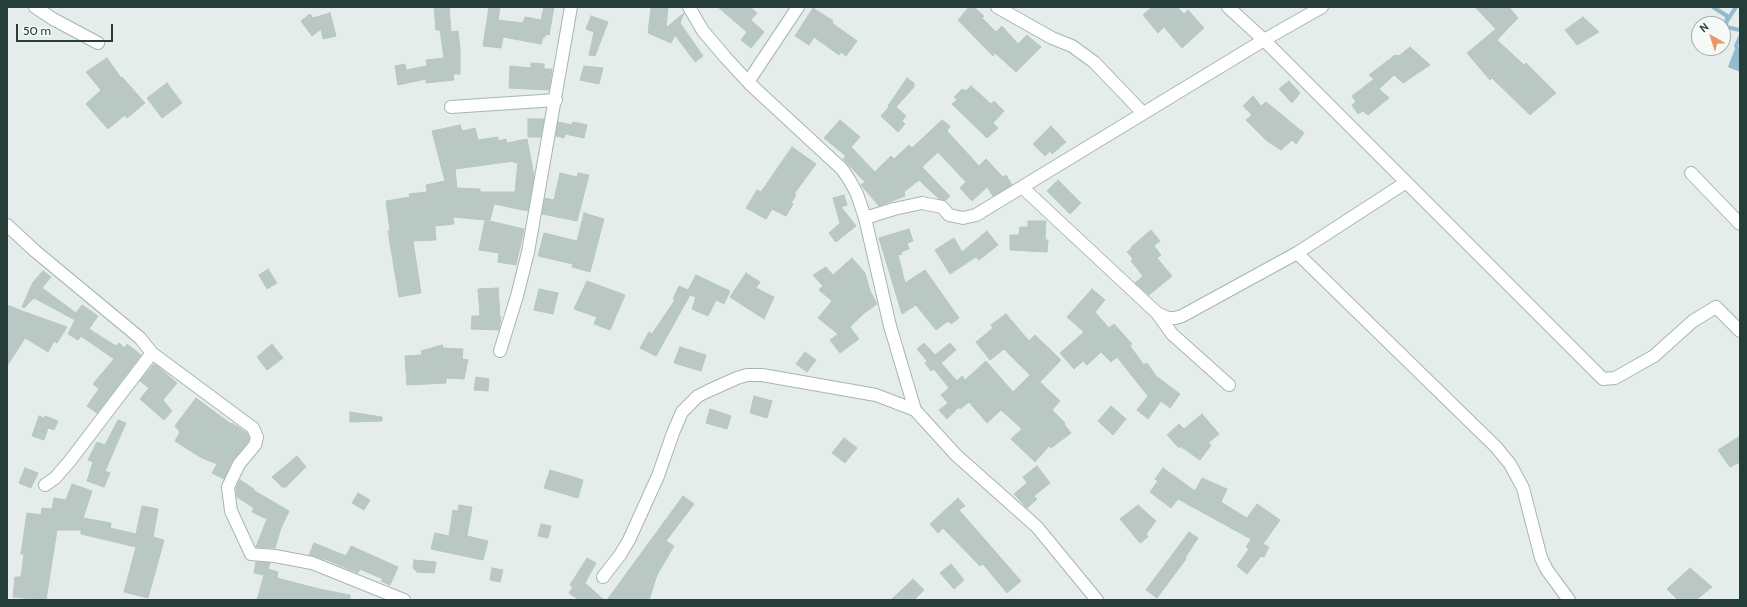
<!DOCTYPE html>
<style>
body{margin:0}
#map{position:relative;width:1747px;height:607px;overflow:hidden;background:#e5edea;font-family:Cabin,sans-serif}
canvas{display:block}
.frame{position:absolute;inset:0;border:8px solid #253e3a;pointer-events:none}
.north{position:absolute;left:1691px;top:16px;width:40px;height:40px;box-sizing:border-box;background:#f5faf8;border:1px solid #a2afac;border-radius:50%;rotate:321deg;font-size:11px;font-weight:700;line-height:16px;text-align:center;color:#253e3a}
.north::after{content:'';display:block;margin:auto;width:14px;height:18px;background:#e79868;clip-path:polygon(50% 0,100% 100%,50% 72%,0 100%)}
.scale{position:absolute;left:16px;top:24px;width:97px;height:18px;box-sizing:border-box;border:2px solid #253e3a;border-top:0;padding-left:5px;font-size:12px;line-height:14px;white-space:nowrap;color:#253e3a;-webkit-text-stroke:3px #f5faf8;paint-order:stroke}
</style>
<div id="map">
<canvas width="1747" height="607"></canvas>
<div class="frame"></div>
<div class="north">N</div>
<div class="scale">50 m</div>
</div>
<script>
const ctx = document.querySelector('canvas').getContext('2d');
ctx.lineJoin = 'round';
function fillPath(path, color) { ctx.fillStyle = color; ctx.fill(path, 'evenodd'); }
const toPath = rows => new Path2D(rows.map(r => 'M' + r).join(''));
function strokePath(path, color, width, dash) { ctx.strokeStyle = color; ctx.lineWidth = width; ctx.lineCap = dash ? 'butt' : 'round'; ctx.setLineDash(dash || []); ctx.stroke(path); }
fillPath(toPath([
 [1736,46,1740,47,1740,72,1728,67]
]), '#92bccd');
strokePath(toPath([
 [1713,7,1727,16,1726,27,1740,30],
 [1727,21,1736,7],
 [1736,46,1740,37]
]), '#92bccd', 4);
const building = toPath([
 [434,7,449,7,451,32,458,31,460,49,460,74,453,74,454,80,426,83,426,79,398,85,395,66,405,64,406,70,427,66,426,60,444,58,440,30,436,30,434,7],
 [489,7,500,7,498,20,523,23,525,17,541,20,544,7,554,7,549,35,546,34,545,37,543,37,541,44,503,37,501,48,483,46,489,7],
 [651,7,668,7,666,28,684,13,680,23,703,56,695,62,675,35,671,43,648,33,651,7],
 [718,7,750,7,757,13,751,20,764,32,751,48,741,40,747,32,718,7],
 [969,7,974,7,984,16,982,18,996,32,1002,26,1018,44,1027,35,1041,47,1016,72,995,53,993,56,958,20,969,7],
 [1152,7,1177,7,1184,14,1188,10,1204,28,1182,48,1164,27,1158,33,1143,15,1152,7],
 [1475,7,1509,7,1518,18,1497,40,1524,65,1526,63,1556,93,1530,115,1492,78,1490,80,1467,53,1496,29,1475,7],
 [813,8,833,21,832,23,857,41,846,56,841,52,839,55,814,37,809,45,795,36,813,8],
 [330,13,336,36,323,39,321,29,312,36,301,21,310,14,313,18,330,13],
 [591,16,608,22,595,56,589,55,594,32,586,29,591,16],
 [1583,17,1599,32,1577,45,1565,30,1583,17],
 [1410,47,1430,65,1403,83,1394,75,1379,89,1389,98,1368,115,1363,111,1358,114,1352,105,1356,102,1352,96,1374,79,1369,75,1395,55,1399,56,1410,47],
 [107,58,121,78,122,77,145,103,127,118,125,115,108,129,86,104,101,90,86,72,107,58],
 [531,63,544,64,544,69,552,69,549,90,509,88,510,66,531,68,531,63],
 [584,66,603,68,599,84,580,80,584,66],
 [907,78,914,83,914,87,896,107,906,116,902,121,905,124,898,132,881,116,889,107,888,106,907,78],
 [1289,81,1300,93,1292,103,1279,89,1289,81],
 [167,83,182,103,162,118,147,98,167,83],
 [971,86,991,104,994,101,1004,111,993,123,998,128,987,138,952,104,957,100,954,97,962,89,966,91,971,86],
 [1253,96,1261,106,1266,102,1304,133,1296,144,1292,140,1281,150,1267,141,1246,120,1252,115,1243,106,1253,96],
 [528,119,544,119,541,137,528,137,528,119],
 [840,120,860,137,851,147,875,172,891,156,894,159,909,145,912,148,942,120,950,126,947,131,979,166,986,159,1003,177,1006,175,1012,185,993,196,987,187,972,201,960,188,966,182,938,152,922,167,950,196,945,201,939,199,919,180,904,192,905,196,879,206,861,185,865,182,843,159,846,156,824,138,840,120],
 [558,122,572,125,573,122,587,125,584,138,565,134,564,138,556,136,558,122],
 [460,125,462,131,475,128,478,140,498,137,498,141,506,139,507,143,527,139,534,176,528,211,494,204,490,220,485,220,524,229,516,265,498,262,499,253,479,250,485,220,453,217,454,224,435,226,436,240,413,241,421,293,399,297,388,231,390,230,386,201,410,197,409,194,427,192,426,185,445,181,432,131,460,125],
 [514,161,514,163,518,162,515,192,480,192,480,189,457,188,455,169,514,161],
 [1051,126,1066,142,1052,154,1050,151,1045,156,1033,144,1051,126],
 [792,147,816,164,794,194,796,195,791,203,793,204,786,216,772,209,766,219,746,208,757,190,761,192,792,147],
 [560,173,577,177,578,173,589,175,577,221,542,214,545,198,554,200,560,173],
 [1058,180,1081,203,1070,214,1047,191,1058,180],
 [844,195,847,205,841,207,856,226,836,242,829,233,840,223,833,198,844,195],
 [584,213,604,219,590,272,572,267,573,264,538,256,544,233,577,241,584,213],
 [1028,221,1046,221,1045,240,1048,240,1047,252,1010,250,1010,235,1019,235,1020,227,1028,227,1028,221],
 [909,229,913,241,907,243,909,249,901,252,902,254,898,255,905,283,925,270,959,318,951,324,948,321,936,330,916,305,902,314,879,238,909,229],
 [1151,230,1160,241,1154,246,1161,255,1157,258,1172,276,1149,295,1135,283,1143,276,1131,261,1133,259,1127,252,1132,248,1131,247,1151,230],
 [987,231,998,245,979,260,976,257,950,274,935,250,954,238,962,252,987,231],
 [852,258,865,273,870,291,877,304,863,314,850,327,859,339,840,353,830,340,838,334,818,318,832,301,819,290,823,286,813,275,826,267,833,275,852,258],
 [268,269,277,283,267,289,259,275,268,269],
 [43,271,51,277,42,288,76,313,82,305,98,316,89,329,116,346,119,343,125,348,127,344,141,355,97,413,87,406,99,389,93,384,114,359,81,336,78,340,68,334,75,320,34,298,24,308,22,307,33,282,43,271],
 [746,273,760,282,756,288,774,297,764,319,730,297,746,273],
 [696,275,730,291,724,304,716,300,708,316,692,309,696,297,690,295,656,356,640,348,649,332,652,334,675,300,673,299,679,286,688,290,696,275],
 [587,281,625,295,610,330,594,324,597,317,574,309,587,281],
 [498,288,500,317,501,317,499,330,471,329,472,316,480,316,478,289,498,288],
 [539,289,558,293,553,314,534,310,539,289],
 [1092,289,1105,300,1095,312,1109,328,1114,324,1132,344,1130,346,1144,365,1147,363,1156,376,1180,394,1170,408,1161,401,1148,419,1137,410,1148,396,1117,357,1111,362,1101,352,1087,365,1083,361,1074,369,1060,353,1084,332,1067,317,1092,289],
 [7,305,25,312,67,327,57,343,54,341,48,352,25,338,7,366,7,305],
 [1006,314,1029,341,1035,335,1061,360,1040,382,1060,401,1052,410,1065,423,1064,424,1071,433,1051,448,1049,446,1035,462,1011,439,1022,429,1001,410,987,423,969,402,960,409,959,407,947,419,939,410,948,403,941,395,949,388,934,369,931,371,925,363,927,361,917,349,924,343,935,355,950,343,956,350,941,363,957,381,962,376,965,380,986,361,1013,392,1030,375,1004,349,990,360,976,342,993,328,991,325,1006,314],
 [272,344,283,358,267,370,257,357,272,344],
 [442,345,443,348,463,349,462,359,468,360,464,379,446,378,446,383,407,385,405,356,422,355,421,351,442,345],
 [680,347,706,355,701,371,674,363,680,347],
 [805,352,816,360,807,372,796,364,805,352],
 [155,364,177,383,163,400,172,411,164,420,140,399,149,388,140,381,153,365,155,364],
 [476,377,489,379,488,391,474,390,476,377],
 [754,396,772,401,767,418,750,413,754,396],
 [196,398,231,424,232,423,247,433,249,438,248,442,232,461,224,479,212,473,217,464,200,457,175,441,180,432,175,426,196,398],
 [1111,406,1126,419,1113,435,1098,421,1111,406],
 [710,409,731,416,727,429,706,423,710,409],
 [350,412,382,417,382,421,350,422,350,412],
 [1202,414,1219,434,1208,443,1211,445,1200,460,1180,446,1179,448,1167,435,1179,424,1184,429,1202,414],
 [39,416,44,418,45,416,58,421,54,430,48,428,44,440,32,436,39,416],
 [118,420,126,423,105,471,110,473,104,487,87,481,93,462,88,460,97,442,105,445,118,420],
 [1740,436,1740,462,1730,467,1718,450,1740,436],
 [844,438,857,448,845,463,832,453,844,438],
 [297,456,306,467,286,487,282,487,272,477,297,456],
 [1037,466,1050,483,1034,496,1037,499,1027,508,1014,494,1027,483,1023,477,1037,466],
 [25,468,38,473,31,488,19,483,25,468],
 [1163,468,1195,491,1202,478,1227,489,1221,502,1247,518,1257,504,1280,520,1263,544,1269,547,1264,557,1261,556,1247,574,1237,566,1249,549,1246,547,1251,539,1178,499,1171,508,1150,492,1158,481,1155,479,1163,468],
 [550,470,583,480,578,498,544,488,550,470],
 [240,480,254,489,253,490,289,511,281,528,275,548,256,547,267,519,252,512,254,508,237,497,236,488,240,480],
 [72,484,92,491,83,518,111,523,110,528,136,534,142,506,158,509,153,537,164,540,148,598,124,592,136,547,81,534,81,530,57,530,46,600,13,597,15,577,21,577,24,554,21,554,27,513,41,515,42,508,52,509,54,498,66,500,72,484],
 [358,493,370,500,364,510,352,503,358,493],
 [683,496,694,504,666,541,674,546,657,575,649,600,607,600,683,496],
 [958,498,965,506,959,510,1021,581,1007,593,983,564,980,566,943,528,938,533,930,524,958,498],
 [459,505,472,507,467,536,488,541,483,560,431,549,435,533,449,536,453,510,458,511,459,505],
 [1138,505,1156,521,1146,534,1148,537,1140,543,1120,519,1138,505],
 [541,524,551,526,548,538,538,536,541,524],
 [1189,532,1198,538,1185,558,1186,559,1157,598,1146,590,1189,532],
 [314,543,346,556,351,546,398,567,390,585,381,581,383,579,360,569,358,573,327,560,309,555,314,543],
 [587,558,596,563,585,583,604,600,579,600,569,593,573,587,570,585,587,558],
 [414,560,436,562,434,573,417,572,413,568,414,560],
 [256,562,270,563,268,569,278,572,277,578,319,589,350,595,350,600,257,600,264,575,254,573,256,562],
 [951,564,964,580,954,589,940,573,951,564],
 [492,568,503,570,500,582,490,580,492,568],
 [1690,568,1712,587,1696,600,1678,600,1667,589,1690,568],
 [913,579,924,590,914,600,891,600,913,579]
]);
fillPath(building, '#bac8c4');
strokePath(building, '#b8c6c2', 1);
const minor = toPath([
 [35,7,53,19,98,43],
 [689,7,703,31,726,58,750,84,842,169,850,181,857,194,865,218,890,326,915,410,956,455,1037,527,1097,600],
 [997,7,1052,38,1072,46,1094,62,1143,113],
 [1228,7,1264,40,1603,379,1615,378,1654,356,1693,321,1716,307,1740,331],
 [748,82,798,7],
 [451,107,556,100],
 [1691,173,1740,224],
 [1022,187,1157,313,1168,318,1175,318,1182,316,1297,253,1405,183],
 [865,218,894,209,922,203,942,207,949,215,963,218,976,215,1264,40,1322,7],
 [7,225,35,251,140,338,152,353,253,428,257,437,255,445,239,464,228,487,231,511,251,554,275,556,312,563,404,600],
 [1297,253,1496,447,1510,464,1523,488,1541,558,1547,570,1569,600],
 [1157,313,1172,334,1229,385],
 [500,351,517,296,528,252,571,7],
 [45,485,55,478,69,462,152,353],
 [603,577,620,555,629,540,658,476,673,433,682,412,698,396,708,391,737,378,747,375,762,375,876,395,915,410]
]);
strokePath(minor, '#a8b5b2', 14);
strokePath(minor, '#fff', 12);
</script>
